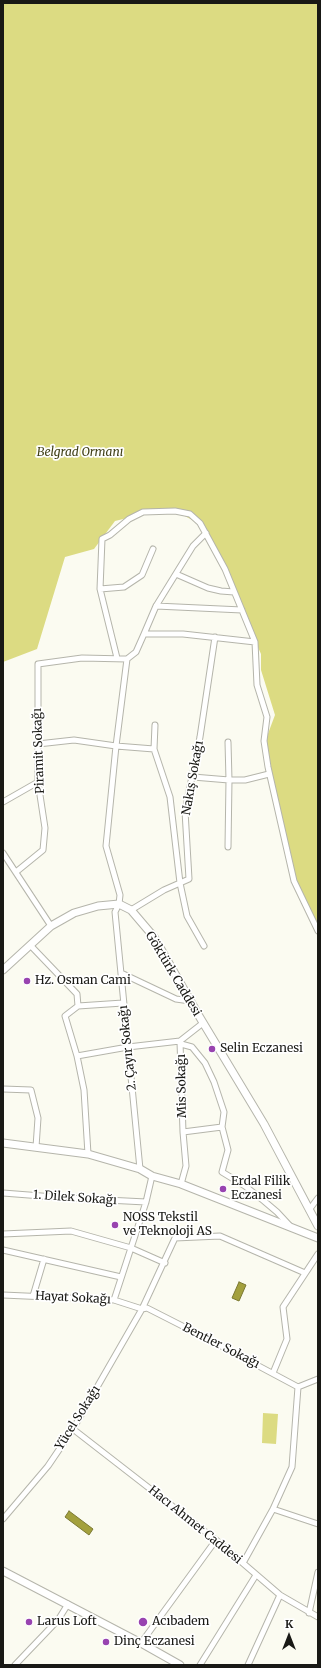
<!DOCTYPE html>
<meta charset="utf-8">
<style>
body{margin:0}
#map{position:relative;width:321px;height:1668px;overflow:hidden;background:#fbfbf1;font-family:Merriweather,serif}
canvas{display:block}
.frame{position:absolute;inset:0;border:4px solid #191915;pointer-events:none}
.north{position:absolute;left:269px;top:1616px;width:40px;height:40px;-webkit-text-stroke:3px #fff;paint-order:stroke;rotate:0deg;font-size:11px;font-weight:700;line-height:16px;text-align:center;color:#191915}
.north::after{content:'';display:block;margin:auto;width:14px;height:18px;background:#191915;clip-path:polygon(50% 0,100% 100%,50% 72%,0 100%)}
</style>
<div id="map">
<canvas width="321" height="1668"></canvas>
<div class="frame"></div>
<div class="north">K</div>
</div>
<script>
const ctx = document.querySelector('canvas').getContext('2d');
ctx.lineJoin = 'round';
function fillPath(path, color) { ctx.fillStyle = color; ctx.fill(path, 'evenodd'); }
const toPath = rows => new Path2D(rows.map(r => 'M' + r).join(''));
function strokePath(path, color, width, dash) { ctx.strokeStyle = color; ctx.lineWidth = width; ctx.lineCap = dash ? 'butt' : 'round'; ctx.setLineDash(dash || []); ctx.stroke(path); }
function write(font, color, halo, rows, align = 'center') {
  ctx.font = font + ' Merriweather,serif'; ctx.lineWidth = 3.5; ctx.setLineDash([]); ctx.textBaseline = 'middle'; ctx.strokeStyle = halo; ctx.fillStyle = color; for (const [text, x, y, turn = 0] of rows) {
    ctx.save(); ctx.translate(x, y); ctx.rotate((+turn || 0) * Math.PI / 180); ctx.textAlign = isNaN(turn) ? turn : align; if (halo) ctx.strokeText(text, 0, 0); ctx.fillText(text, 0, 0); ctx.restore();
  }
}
fillPath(toPath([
 [3,3,318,3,318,932,296,878,272,783,266,739,275,715,261,670,261,654,225,572,198,523,179,513,144,514,115,521,94,549,65,557,37,649,3,662],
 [263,1413,278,1414,276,1444,262,1443]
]), '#dcdb82');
const water = toPath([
 [239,1282,246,1285,239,1301,232,1298,239,1282],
 [69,1511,93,1529,89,1535,65,1517,69,1511]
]);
fillPath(water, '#a3a03d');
strokePath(water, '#7a7831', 1);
const minor = toPath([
 [176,574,208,588,221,591,234,592],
 [100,589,124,587,142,575,153,549],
 [156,606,242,610],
 [144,634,156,606,193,546,206,533],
 [117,658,100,589,102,539,110,535,129,519,143,512,175,511,190,514,200,523,225,569,255,642,257,685,267,717,264,741,268,767,294,881,318,931],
 [127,659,116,746,106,846,120,895,119,904,115,912,140,1169],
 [127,659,136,652,144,634,183,634,255,642],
 [155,725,154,749,170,797,180,883,187,916,204,946],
 [38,744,74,740,116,746,154,749],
 [193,777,229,780,228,742],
 [3,802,38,782],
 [228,847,229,780,245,780,269,774],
 [3,853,51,926],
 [16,872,43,850,45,828,38,782,38,664,82,658,127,659],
 [131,910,164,890,189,879,185,811,200,737,215,637],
 [31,946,77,994,78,1006],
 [121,973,176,999,190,1001],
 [180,1042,183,1132,186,1166,181,1184],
 [181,1044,192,1047,205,1063,214,1082,224,1112,222,1127,228,1150,222,1172,245,1186,264,1201,277,1212,290,1226],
 [77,1056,128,1047,180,1041,203,1023],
 [3,1089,31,1090,38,1118,36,1147],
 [183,1132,222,1127],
 [88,1154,84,1090,77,1056,65,1016,78,1006,123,1003],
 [3,1193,67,1198,146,1202],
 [309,1210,318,1198],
 [3,1234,71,1231,131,1248,165,1263],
 [3,1250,121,1277],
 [3,1295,114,1300,142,1309,147,1308,208,1339,298,1387],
 [33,1296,44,1259],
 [114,1300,146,1202,152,1176],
 [273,1373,287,1339,283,1307,318,1254],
 [298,1387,318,1379],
 [73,1429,216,1540,280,1595,318,1617],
 [273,1509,318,1524],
 [3,1519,48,1466,73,1429,142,1309,175,1238,220,1236,305,1273],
 [243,1563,273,1509,292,1467,298,1387],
 [309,1613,318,1572],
 [141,1643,216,1540],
 [15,1665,58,1620,68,1604],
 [200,1665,256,1575],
 [248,1665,280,1595]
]);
const secondary = toPath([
 [3,970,51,926,74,913,98,906,119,904,131,910,154,937,199,1016,264,1124,318,1226],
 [3,1143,88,1154,140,1169,152,1176,181,1184,318,1238],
 [3,1571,141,1643,180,1665]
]);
strokePath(minor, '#b5b5ab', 7);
strokePath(secondary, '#b5b5ab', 9);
strokePath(minor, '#fff', 5);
strokePath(secondary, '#fff', 7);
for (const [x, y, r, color] of [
 [27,981,4,"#9843b0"],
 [212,1049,4,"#9843b0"],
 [223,1189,4,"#9843b0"],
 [115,1225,4,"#9843b0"],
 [29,1622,4,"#9843b0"],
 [143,1622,5,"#9843b0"],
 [106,1642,4,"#9843b0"]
]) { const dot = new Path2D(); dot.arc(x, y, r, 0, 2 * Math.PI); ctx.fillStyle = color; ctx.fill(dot); strokePath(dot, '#fff', 1.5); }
write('italic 12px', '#414017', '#fff', [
 ["Belgrad Ormanı",80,453]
]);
write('12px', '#191915', '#fff', [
 ["Piramit Sokağı",39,751,-92],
 ["Nakış Sokağı",193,778,-80],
 ["Göktürk Caddesi",173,974,59],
 ["2. Çayır Sokağı",128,1048,-96],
 ["Mis Sokağı",182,1086,-91],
 ["1. Dilek Sokağı",75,1198,4],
 ["Hayat Sokağı",73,1298,3],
 ["Bentler Sokağı",221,1346,27],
 ["Yücel Sokağı",78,1418,-58],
 ["Hacı Ahmet Caddesi",195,1525,39]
]);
write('12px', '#191915', '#fff', [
 ["Hz. Osman Cami",35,981],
 ["Selin Eczanesi",220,1049],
 ["Erdal Filik",231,1182],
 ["Eczanesi",231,1196],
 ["NOSS Tekstil",123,1218],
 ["ve Teknoloji AS",123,1232],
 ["Larus Loft",37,1622],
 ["Acıbadem",152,1622],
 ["Dinç Eczanesi",114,1642]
], 'left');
</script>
